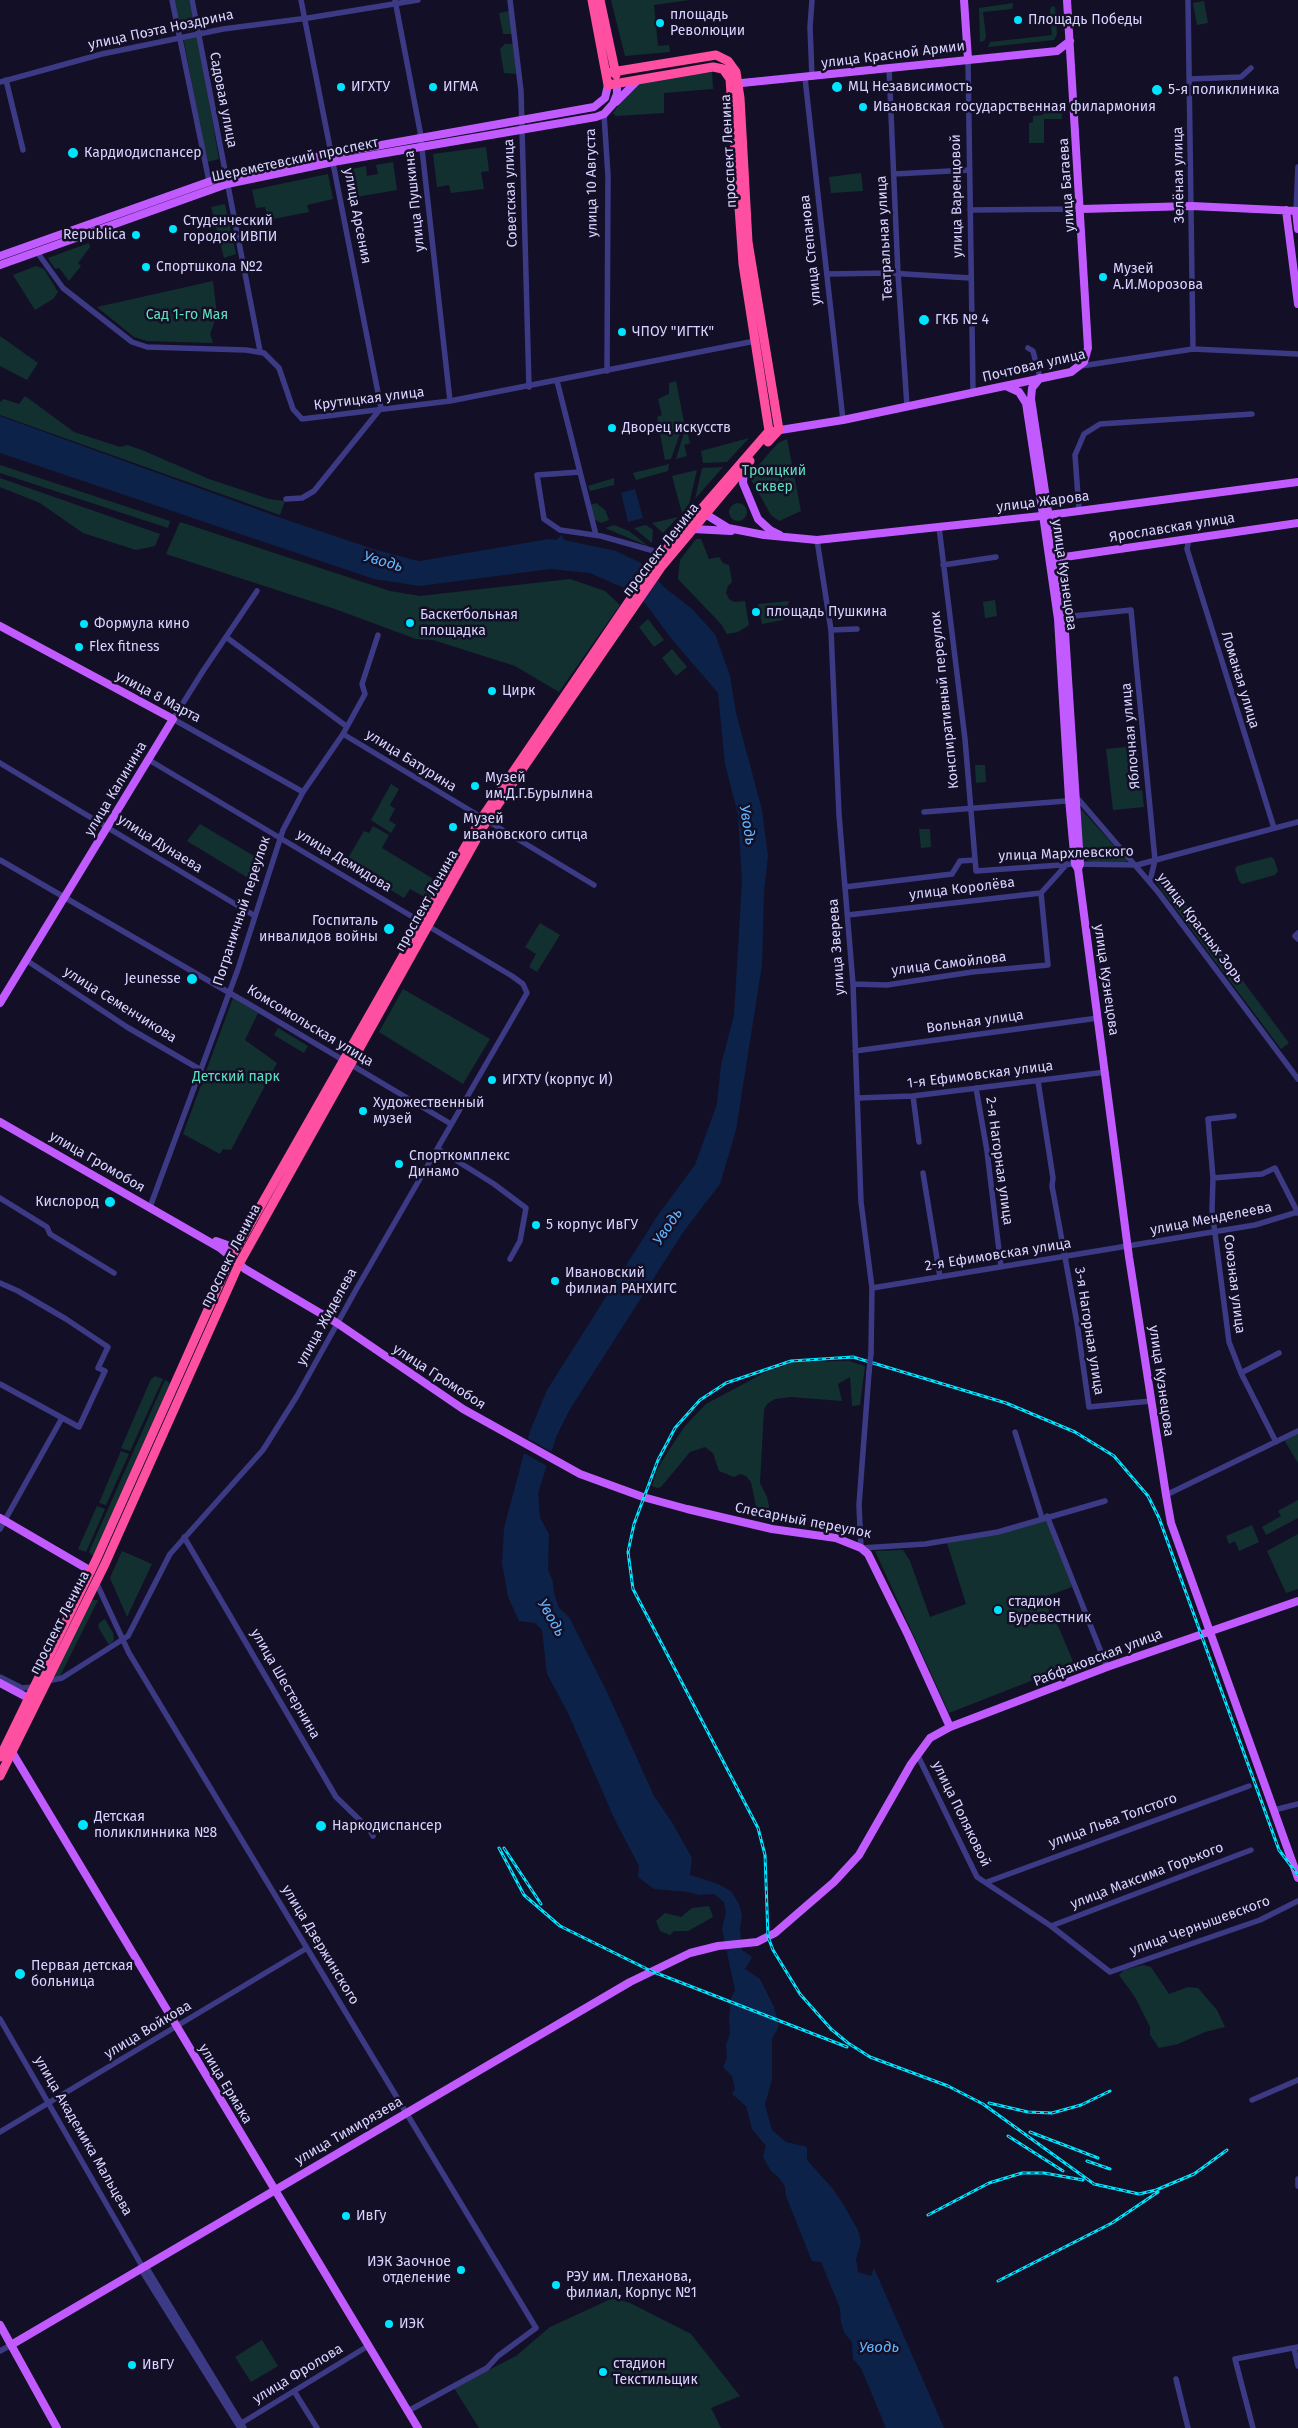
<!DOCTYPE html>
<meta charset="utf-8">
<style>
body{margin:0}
canvas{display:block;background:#130f26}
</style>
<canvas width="1298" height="2428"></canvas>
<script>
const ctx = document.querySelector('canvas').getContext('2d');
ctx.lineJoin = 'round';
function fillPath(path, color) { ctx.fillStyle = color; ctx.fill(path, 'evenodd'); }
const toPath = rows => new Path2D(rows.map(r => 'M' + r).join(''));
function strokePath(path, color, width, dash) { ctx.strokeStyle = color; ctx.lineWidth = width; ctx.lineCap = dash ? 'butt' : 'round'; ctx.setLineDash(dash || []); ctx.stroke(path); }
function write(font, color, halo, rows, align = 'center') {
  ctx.font = font + ' "Fira Sans",sans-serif'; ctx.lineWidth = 5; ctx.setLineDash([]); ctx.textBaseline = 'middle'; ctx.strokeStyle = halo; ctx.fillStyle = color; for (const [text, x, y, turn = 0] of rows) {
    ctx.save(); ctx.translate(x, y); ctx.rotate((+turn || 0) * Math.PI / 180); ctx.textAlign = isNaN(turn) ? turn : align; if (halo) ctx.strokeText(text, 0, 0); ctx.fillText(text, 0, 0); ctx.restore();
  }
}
fillPath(toPath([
 [174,0,189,0,195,30,180,32],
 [611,0,689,0,654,5,658,46,669,45,670,52,625,56],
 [1204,1,1208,23,1197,25,1193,3],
 [1013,3,1012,9,983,12,986,37,984,41,980,42,979,8],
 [1052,6,1055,7,1057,34,1054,40,988,47,990,42,1052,35,1050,10],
 [509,11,512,34,503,34,499,13],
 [197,35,219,159,207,162,183,37],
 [505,44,513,44,516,74,504,73,500,49],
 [712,72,713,89,664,93,664,113,616,116,613,113,632,86,641,81],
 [1043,105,1061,105,1062,119,1044,119,1044,143,1029,143,1029,123,1033,122,1033,116,1043,115],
 [486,147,489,171,481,172,484,189,451,193,449,185,437,187,433,154],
 [393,162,397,190,356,197,352,169,366,166,367,176,378,174,376,165],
 [861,173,863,191,831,193,829,177],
 [328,174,333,199,307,205,309,212,268,220,265,207,256,208,252,190],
 [225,204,236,254,224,258,211,207],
 [89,243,90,247,78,263,81,266,69,281,59,268,55,269,48,258],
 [36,266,44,269,58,292,53,299,35,310,13,275],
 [213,281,217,315,210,334,213,343,147,341,134,337,97,307],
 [0,336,38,363,27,380,0,366],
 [676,381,684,422,671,459,665,460,657,417,662,415,658,399,669,394,669,383],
 [25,396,74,432,120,447,127,445,142,450,209,479,269,499,285,501,280,515,0,415,0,402,4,399,19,404],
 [686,426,690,443,684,445,687,456,676,459],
 [749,438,727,462,703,463,701,451],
 [787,439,801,511,779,521,771,515,749,476,778,443],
 [669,464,668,471,636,480,633,473],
 [0,465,170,521,168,528,0,473],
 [723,467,695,499,702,468],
 [697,470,689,504,682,513,672,476],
 [0,478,160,534,155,546,136,550,83,533,40,503,0,487],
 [614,478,614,485,590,491,588,486],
 '729 512a9 9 0 1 1 18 0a9 9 0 1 1-18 0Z',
 [596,503,605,510,609,520,601,523,594,519,590,505],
 [678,517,663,533,652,523],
 [180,522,390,591,420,596,570,579,605,591,620,605,559,692,515,666,433,640,416,639,335,609,166,554],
 [614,525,629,531,648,546,605,528],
 [646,525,653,530,652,543,634,528],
 [696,539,701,539,709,559,719,557,723,563,729,565,732,582,728,586,726,593,729,599,734,602,745,601,749,625,738,632,727,634,721,624,678,579,680,560],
 [995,600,997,616,985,618,983,602],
 [789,601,783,620,762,624,758,604],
 [648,619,664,640,654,647,639,627],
 [672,649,687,667,676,676,662,658],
 [1137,746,1144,807,1113,810,1106,749],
 [975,765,985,765,986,782,976,783],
 [391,784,399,789,390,805,395,809,389,820,396,825,391,833,371,820],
 [1080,808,1128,861,1118,865,1098,863,1088,861,1081,856,1078,810],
 [200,824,264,862,253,881,187,841],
 [373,826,389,835,382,848,440,883,430,900,410,889,404,898,345,863,364,831,369,833],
 [919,829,930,829,931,847,921,848],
 [1271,857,1274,859,1278,871,1275,875,1242,884,1239,881,1235,869,1237,866],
 [1164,875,1289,1043,1281,1049,1155,881],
 [540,923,560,935,537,972,529,967,536,954,525,947],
 [403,989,490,1039,463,1084,379,1032],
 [233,998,258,1013,245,1040,277,1063,231,1150,223,1149,220,1154,183,1134],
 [278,1028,308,1046,304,1053,274,1035],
 [849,1361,865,1366,860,1405,852,1406,850,1377,838,1384,842,1401,791,1397,775,1399,767,1404,764,1410,760,1483,767,1497,769,1506,768,1513,761,1513,756,1506,751,1482,746,1476,740,1474,734,1477,719,1471,713,1453,705,1447,690,1452,661,1487,657,1488,652,1486,657,1470,667,1453,685,1426,706,1404,766,1372,795,1362],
 [155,1376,163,1379,130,1451,121,1448,151,1379],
 [165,1380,170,1383,93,1556,89,1552],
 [1298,1430,1298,1463,1283,1438],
 [121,1451,129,1454,106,1505,99,1503],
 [1298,1500,1298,1518,1266,1535,1262,1527,1281,1516,1278,1511],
 [97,1506,105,1509,86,1552,78,1549],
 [1043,1518,1048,1521,1072,1587,1042,1598,1059,1628,1074,1664,949,1713,875,1551,903,1550,910,1561,930,1617,966,1604,947,1543],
 [1252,1525,1259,1542,1239,1551,1235,1541,1229,1544,1226,1536],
 [1298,1534,1298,1589,1286,1593,1267,1551],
 [122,1551,152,1564,127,1617,110,1578],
 [92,1600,98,1600,59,1678,54,1675],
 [105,1619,113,1633,114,1640,109,1645,98,1627,99,1623],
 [709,1906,713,1917,688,1931,674,1931,670,1935,660,1931,656,1921,665,1913,681,1917,692,1908],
 [1143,1965,1151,1967,1169,1994,1188,1987,1198,1988,1217,2010,1225,2027,1205,2032,1178,2044,1159,2048,1150,2035,1150,2027,1135,1997,1119,1975,1124,1970],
 [613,2298,630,2303,691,2334,740,2396,711,2408,721,2428,479,2428,454,2388,516,2356,550,2327],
 [262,2340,278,2366,251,2382,235,2357]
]), '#12302f');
fillPath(toPath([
 [0,416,281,518,373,549,414,560,420,561,549,539,556,540,562,535,564,540,616,551,641,563,664,587,692,609,715,634,730,676,736,713,762,810,768,856,764,892,762,965,736,1130,720,1184,684,1231,570,1409,556,1437,538,1493,540,1518,549,1534,548,1570,553,1582,554,1593,559,1608,569,1617,607,1692,654,1796,673,1824,692,1858,690,1875,718,1884,731,1891,739,1904,742,1916,740,1928,742,1950,752,1957,745,1969,760,1979,774,2007,779,2026,772,2039,772,2079,765,2105,772,2130,786,2142,807,2147,807,2160,833,2189,843,2204,858,2230,861,2242,856,2259,858,2272,871,2276,874,2268,944,2428,886,2428,861,2368,853,2359,852,2342,845,2334,841,2323,840,2308,821,2262,812,2261,786,2196,785,2187,780,2179,771,2171,763,2157,766,2146,752,2129,746,2106,732,2094,735,2089,732,2076,723,2067,727,2058,726,2045,730,2034,729,2018,731,1998,735,1990,722,1929,726,1912,724,1902,714,1894,699,1895,688,1892,654,1889,638,1877,639,1866,615,1820,568,1713,547,1674,542,1630,535,1623,519,1621,508,1597,502,1563,504,1528,530,1431,547,1390,658,1215,695,1165,717,1104,721,1065,734,1015,742,882,738,814,725,764,718,693,670,637,645,603,624,588,590,573,550,569,420,586,374,579,0,453],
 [635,489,643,518,628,522,621,493]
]), '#0c2248');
fillPath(toPath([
 [525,1437,554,1453,549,1467,522,1452]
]), '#130f26');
strokePath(toPath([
 [172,0,209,181],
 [192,0,260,351],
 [301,0,381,408],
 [395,0,420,131,450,401],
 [510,0,521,91,529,387],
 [812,0,810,27,812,77],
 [1188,0,1193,349],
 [968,59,973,392],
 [889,68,898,274,907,406],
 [805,78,843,420],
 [1190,79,1241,77,1251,68],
 [6,80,23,150],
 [0,82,102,54,223,29,308,18,418,0],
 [604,114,608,176,607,371],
 [894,174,969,170],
 [970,210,1081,209],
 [1296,211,1298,167],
 [37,252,63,288,132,342,147,347,246,350,264,353,279,368,293,409,302,419,450,401,755,341],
 [827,274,889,273,970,278],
 [1028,348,1033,351,1040,378],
 [1081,366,1193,349,1298,354],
 [557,381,580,472],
 [286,499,302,498,314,491,381,408],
 [1079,510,1075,455,1084,434,1100,424,1252,414],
 [939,527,965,739,976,871,1075,864,1137,865,1298,822],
 [596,535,580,472,537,475,544,519,560,530,601,536,654,551,661,555],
 [1189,538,1187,549,1274,828],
 [817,540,831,630,839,815,853,984,861,1202,872,1288,871,1353],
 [943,565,996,557],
 [257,591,203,671,173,719,303,792],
 [1064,617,1131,610,1155,860,1150,881],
 [831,630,857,629],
 [226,637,346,726],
 [343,734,594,885],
 [0,763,255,916],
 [924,812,1079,800,1158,892,1298,1079],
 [0,860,247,1003,451,1124],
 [845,887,952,874,960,861,975,860],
 [848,915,1041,893,1067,864],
 [1298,933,1295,936,1298,939],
 [26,960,127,1027,201,1070],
 [853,984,887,985,972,972,1048,965,1041,893],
 [855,1051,1098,1018],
 [1038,1081,1053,1178,1052,1186,1077,1323,1089,1407,1151,1401],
 [976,1088,987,1151,1001,1267],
 [913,1096,919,1142],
 [857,1098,913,1096,1106,1072],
 [1234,1116,1208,1119,1213,1178,1212,1210,1229,1342,1241,1373,1276,1442],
 [438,1149,494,1184,526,1208,520,1241,510,1259],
 [923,1173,940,1277],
 [1213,1178,1262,1174,1275,1168,1298,1213],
 [0,1198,47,1227,50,1234,114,1273],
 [150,1207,238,969,283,830,303,792,343,734,365,694,362,684,378,635],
 [0,1283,18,1291,66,1319,108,1347,98,1368,105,1371,79,1427,0,1384],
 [872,1288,1255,1225,1298,1212],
 [869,1372,859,1505,861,1548,925,1544,998,1532,1105,1501],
 [1241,1373,1279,1353],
 [1015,1432,1042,1518],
 [1166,1495,1298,1431],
 [1047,1516,1107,1667],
 [0,1529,62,1418],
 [184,1537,336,1797,369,1829,373,1836],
 [96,1582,129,1653,536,2328,498,2356,487,2368,408,2411],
 [0,1677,22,1688,34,1687],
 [47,1681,62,1678,128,1636,170,1554,263,1450,297,1396,357,1288,527,993,523,984,512,976,149,760],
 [917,1754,977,1877,1051,1926,1110,1972,1260,1920,1298,1901],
 [1274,1810,1298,1804],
 [987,1882,1249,1786],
 [1051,1926,1251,1850],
 [0,2019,142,2266],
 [1252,2100,1298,2080],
 [0,2132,307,1948],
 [1298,2179,1298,2186],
 [145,2265,244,2428],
 [140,2268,240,2428],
 [1294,2348,1298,2366],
 [0,2351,11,2345],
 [1176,2379,1188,2428],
 [294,2391,317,2428],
 [240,2424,368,2346],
 [1253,2428,1235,2359,1298,2347]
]), '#3d3a85', 5.5);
strokePath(toPath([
 [964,0,968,59],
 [732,84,1057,51,1070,41],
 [616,102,638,80],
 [1081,209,1192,206,1298,211],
 [1286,210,1298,304],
 [1296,211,1298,229],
 [0,256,225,176,331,154,594,107,605,98,608,85],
 [0,265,227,184,333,162,596,117,604,114,613,104,617,94,617,83],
 [1040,378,1032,388,1031,399,1064,617,1080,864,1078,869,1129,1257,1166,1495,1171,1523,1298,1878],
 [1006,386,1019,392,1026,403,1043,515,1058,619,1069,799,1075,864,1078,869],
 [774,431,843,420,1071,372,1084,362,1088,348,1067,0],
 [744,469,743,483,758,519,770,530,780,535],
 [702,512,728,528,764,535,817,540,1041,516,1298,482],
 [693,529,731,531],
 [1051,559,1298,523],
 [0,626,173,719,0,1003],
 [0,1122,220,1248,245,1269,337,1323,463,1409,580,1474,643,1497,687,1509,772,1529,836,1538,861,1548,868,1554,908,1635,950,1727],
 [216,1241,230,1246,242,1239],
 [0,1518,91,1571],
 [0,1683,32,1700],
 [12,1752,418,2428],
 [0,2325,57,2428],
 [11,2345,630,1982,690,1953,718,1946,757,1942,775,1933,834,1882,859,1855,911,1764,930,1738,950,1727,1107,1667,1298,1601]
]), '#c25bff', 8);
strokePath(toPath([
 [600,0,616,75],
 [606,73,716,55,728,61,736,72,740,98,748,242,779,430,768,442],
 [0,1757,96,1560,231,1258,481,819,657,560,769,431,743,264,730,79,723,69,713,67,608,85,592,0],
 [0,1776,105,1564,239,1264,486,822,662,566,750,461]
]), '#ff4fa3', 9);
const rail = toPath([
 [499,1848,524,1895,560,1926,651,1971,847,2047],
 [504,1848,541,1904],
 [989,2103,1028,2112,1052,2113,1081,2105,1110,2091],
 [1030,2132,1098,2158],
 [1008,2136,1063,2171],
 [1227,2150,1194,2174,1156,2190,1139,2194,1094,2184,983,2104,948,2086,870,2057,848,2043,831,2029,800,1994,773,1950,768,1937,765,1855,758,1828,633,1589,628,1552,634,1524,658,1460,675,1428,700,1400,726,1383,791,1361,853,1357,1006,1403,1075,1432,1114,1456,1148,1496,1159,1518,1279,1850,1298,1875],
 [1087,2161,1110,2169],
 [928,2215,989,2183,1022,2173,1044,2173,1083,2180],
 [998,2281,1112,2223,1158,2192]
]);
strokePath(rail, '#00e5ff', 3);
strokePath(rail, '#130f26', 1, [4]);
strokePath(toPath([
 [869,1372,871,1353]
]), '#3d3a85', 5.5);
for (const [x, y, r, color] of [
 [1018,20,5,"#00e5ff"],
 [660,23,5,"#00e5ff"],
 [341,87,5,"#00e5ff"],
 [433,87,5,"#00e5ff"],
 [837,87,6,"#00e5ff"],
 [1157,90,6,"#00e5ff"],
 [863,107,5,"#00e5ff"],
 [73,153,6,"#00e5ff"],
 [173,229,5,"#00e5ff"],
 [136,235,5,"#00e5ff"],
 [146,267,5,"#00e5ff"],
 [1103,277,5,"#00e5ff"],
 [924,320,6,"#00e5ff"],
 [622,332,5,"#00e5ff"],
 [612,428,5,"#00e5ff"],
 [756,612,5,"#00e5ff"],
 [410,623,5,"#00e5ff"],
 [84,624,5,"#00e5ff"],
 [79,647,5,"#00e5ff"],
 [492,691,5,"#00e5ff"],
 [475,786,5,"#00e5ff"],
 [453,827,5,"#00e5ff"],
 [389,929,6,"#00e5ff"],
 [192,979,6,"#00e5ff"],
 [492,1080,5,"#00e5ff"],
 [363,1111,5,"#00e5ff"],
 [399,1164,5,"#00e5ff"],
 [110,1202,6,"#00e5ff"],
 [536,1225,5,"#00e5ff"],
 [555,1281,5,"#00e5ff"],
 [998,1610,5,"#00e5ff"],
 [83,1825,6,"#00e5ff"],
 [321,1826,6,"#00e5ff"],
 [20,1974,6,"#00e5ff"],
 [346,2216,5,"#00e5ff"],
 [461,2270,5,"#00e5ff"],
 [556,2285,5,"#00e5ff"],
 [389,2324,5,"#00e5ff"],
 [132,2365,5,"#00e5ff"],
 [603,2372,5,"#00e5ff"]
]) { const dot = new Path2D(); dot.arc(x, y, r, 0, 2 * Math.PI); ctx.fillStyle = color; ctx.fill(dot); strokePath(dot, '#130f26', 2); }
write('14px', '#d9d4ff', '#130f26', [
 ["площадь",670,15],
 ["Революции",670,31],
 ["Площадь Победы",1028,20],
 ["ИГХТУ",351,87],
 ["ИГМА",443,87],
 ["МЦ Независимость",848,87],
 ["5-я поликлиника",1168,90],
 ["Ивановская государственная филармония",873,107],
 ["Кардиодиспансер",84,153],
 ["Студенческий",183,221],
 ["городок ИВПИ",183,237],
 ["Republica",126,235,"right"],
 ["Спортшкола №2",156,267],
 ["Музей",1113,269],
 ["А.И.Морозова",1113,285],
 ["ГКБ № 4",935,320],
 ["ЧПОУ \"ИГТК\"",632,332],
 ["Дворец искусств",622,428],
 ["площадь Пушкина",766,612],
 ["Баскетбольная",420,615],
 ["площадка",420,631],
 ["Формула кино",94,624],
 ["Flex fitness",89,647],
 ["Цирк",502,691],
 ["Музей",485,778],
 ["им.Д.Г.Бурылина",485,794],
 ["Музей",463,819],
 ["ивановского ситца",463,835],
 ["Госпиталь",378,921,"right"],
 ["инвалидов войны",378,937,"right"],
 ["Jeunesse",181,979,"right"],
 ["ИГХТУ (корпус И)",502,1080],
 ["Художественный",373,1103],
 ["музей",373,1119],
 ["Спорткомплекс",409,1156],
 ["Динамо",409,1172],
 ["Кислород",99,1202,"right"],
 ["5 корпус ИвГУ",546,1225],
 ["Ивановский",565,1273],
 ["филиал РАНХИГС",565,1289],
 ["стадион",1008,1602],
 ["Буревестник",1008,1618],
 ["Детская",94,1817],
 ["поликлинника №8",94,1833],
 ["Наркодиспансер",332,1826],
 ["Первая детская",31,1966],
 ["больница",31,1982],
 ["ИвГу",356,2216],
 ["ИЭК Заочное",451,2262,"right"],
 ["отделение",451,2278,"right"],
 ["РЭУ им. Плеханова,",566,2277],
 ["филиал, Корпус №1",566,2293],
 ["ИЭК",399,2324],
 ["стадион",613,2364],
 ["Текстильщик",613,2380],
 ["ИвГУ",142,2365]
], 'left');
write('14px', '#d9d4ff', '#130f26', [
 ["улица Поэта Ноздрина",161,30,-12],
 ["улица Красной Армии",893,55,-7],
 ["Садовая улица",223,100,79],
 ["проспект Ленина",729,151,-93],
 ["Шереметевский проспект",295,160,-12],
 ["Зелёная улица",1179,175,-91],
 ["улица 10 Августа",592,183,-91],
 ["улица Багаева",1067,185,-94],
 ["Советская улица",511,193,-92],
 ["улица Варенцовой",957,196,-91],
 ["улица Пушкина",415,201,-96],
 ["улица Арсения",357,216,79],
 ["Театральная улица",885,238,-93],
 ["улица Степанова",811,250,-96],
 ["Почтовая улица",1034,366,-13],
 ["Крутицкая улица",369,399,-7],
 ["улица Жарова",1043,502,-7],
 ["Ярославская улица",1172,528,-9],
 ["проспект Ленина",661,550,-52],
 ["улица Кузнецова",1064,575,82],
 ["Ломаная улица",1240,680,73],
 ["улица 8 Марта",158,697,28],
 ["Конспиративный переулок",945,700,-96],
 ["Яблочная улица",1131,736,-95],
 ["улица Батурина",411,761,32],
 ["улица Калинина",116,789,-59],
 ["улица Дунаева",160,844,32],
 ["улица Мархлевского",1066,854,-2],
 ["улица Демидова",344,861,31],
 ["улица Королёва",962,889,-7],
 ["проспект Ленина",427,901,-61],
 ["Пограничный переулок",242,911,-72],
 ["улица Красных Зорь",1200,928,53],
 ["улица Зверева",837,947,-94],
 ["улица Самойлова",949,964,-7],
 ["улица Кузнецова",1106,980,82],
 ["улица Семенчикова",120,1005,32],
 ["Вольная улица",975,1022,-8],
 ["Комсомольская улица",310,1026,31],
 ["1-я Ефимовская улица",980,1075,-7],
 ["2-я Нагорная улица",999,1161,82],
 ["улица Громобоя",97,1162,30],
 ["улица Менделеева",1211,1219,-11],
 ["2-я Ефимовская улица",998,1255,-9],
 ["проспект Ленина",231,1256,-63],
 ["Союзная улица",1234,1284,83],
 ["улица Жиделева",327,1317,-61],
 ["3-я Нагорная улица",1089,1331,81],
 ["улица Громобоя",439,1377,33],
 ["улица Кузнецова",1161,1381,82],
 ["Слесарный переулок",803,1521,11],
 ["проспект Ленина",60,1623,-63],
 ["Рабфаковская улица",1098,1658,-21],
 ["улица Шестернина",285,1684,60],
 ["улица Поляковой",961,1814,64],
 ["улица Льва Толстого",1113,1821,-20],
 ["улица Максима Горького",1147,1876,-21],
 ["улица Чернышевского",1200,1926,-20],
 ["улица Дзержинского",320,1945,59],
 ["улица Войкова",148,2030,-31],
 ["улица Ермака",225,2084,59],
 ["улица Тимирязева",349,2131,-30],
 ["улица Академика Мальцева",83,2136,60],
 ["улица Фролова",298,2374,-31]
]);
write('14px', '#5fe0c0', '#130f26', [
 ["Сад 1-го Мая",187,315],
 ["Троицкий",774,471],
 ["сквер",774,487],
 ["Детский парк",236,1077]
]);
write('italic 15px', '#62b6ff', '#130f26', [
 ["Уводь",383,562,16],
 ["Уводь",747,825,80],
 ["Уводь",668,1227,-56],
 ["Уводь",551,1618,60],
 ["Уводь",879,2348]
]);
</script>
